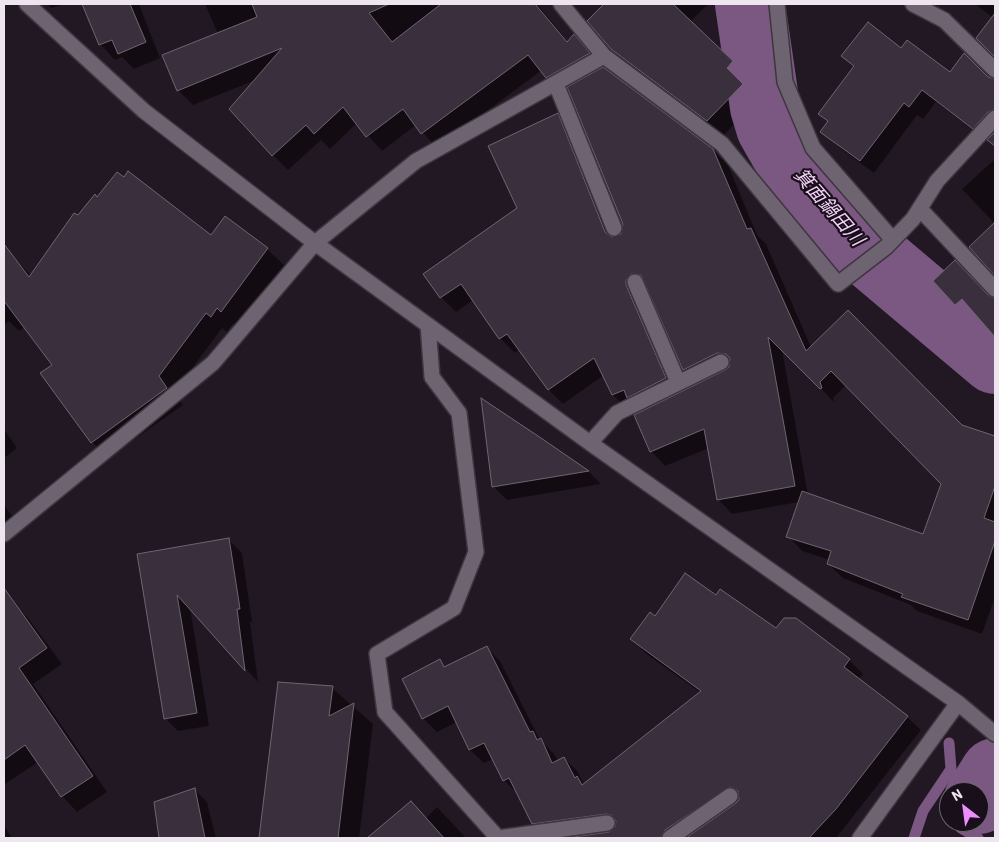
<!DOCTYPE html>
<meta charset="utf-8">
<style>
body{margin:0}
#map{position:relative;width:999px;height:842px;overflow:hidden;background:#221823;font-family:Barlow,sans-serif}
canvas{display:block}
.frame{position:absolute;inset:0;border:5px solid #ede6ee;pointer-events:none}
.north{position:absolute;left:939px;top:782px;width:50px;height:50px;box-sizing:border-box;background:#180f1a;border:1px solid #6d656f;border-radius:50%;rotate:330deg;font-size:14px;font-weight:700;line-height:20px;text-align:center;color:#ede6ee}
.north::after{content:'';display:block;margin:auto;width:18px;height:22px;background:#eb8dfc;clip-path:polygon(50% 0,100% 100%,50% 72%,0 100%)}
</style>
<div id="map">
<canvas width="999" height="842"></canvas>
<div class="frame"></div>
<div class="north">N</div>
</div>
<script>
const ctx = document.querySelector('canvas').getContext('2d');
ctx.lineJoin = 'round';
function fillPath(path, color) { ctx.fillStyle = color; ctx.fill(path, 'evenodd'); }
const toPath = rows => new Path2D(rows.map(r => 'M' + r).join(''));
function strokePath(path, color, width, dash) { ctx.strokeStyle = color; ctx.lineWidth = width; ctx.lineCap = dash ? 'butt' : 'round'; ctx.setLineDash(dash || []); ctx.stroke(path); }
function write(font, color, halo, rows, align = 'center') {
  ctx.font = font + ' Barlow,"Noto Sans JP",sans-serif'; ctx.lineWidth = 4.5; ctx.setLineDash([]); ctx.textBaseline = 'middle'; ctx.strokeStyle = halo; ctx.fillStyle = color; for (const [text, x, y, turn = 0] of rows) {
    ctx.save(); ctx.translate(x, y); ctx.rotate((+turn || 0) * Math.PI / 180); ctx.textAlign = isNaN(turn) ? turn : align; if (halo) ctx.strokeText(text, 0, 0); ctx.fillText(text, 0, 0); ctx.restore();
  }
}
fillPath(toPath([
 [47,4,64,4,52,8],
 [83,4,139,4,160,58,134,69,122,57,115,60,100,44],
 [205,4,537,4,568,42,574,36,604,69,713,150,728,165,757,235,766,244,811,347,961,426,995,438,995,597,982,634,917,611,911,605,843,578,828,564,830,560,802,551,788,536,799,502,732,514,718,499,709,448,665,466,651,451,643,412,636,405,628,409,613,395,604,375,563,404,548,389,520,349,515,353,500,338,473,300,456,312,441,297,425,275,518,208,557,115,572,129,616,238,623,234,624,224,569,88,562,92,542,70,437,148,416,125,382,151,357,123,330,149,321,140,288,170,273,155,256,80,193,105,178,90,218,34],
 [647,287,684,369,699,384,680,394,640,301,642,291],
 [782,349,835,403,833,398,846,385,942,483,924,535,808,495],
 [605,4,708,4,690,22,748,77,742,84,758,99,723,136,627,64,611,48,589,21],
 [975,4,995,4,995,56,977,38,993,18],
 [950,73,995,80,995,146,936,102,923,119,917,115,874,173,841,149,828,136],
 [995,159,995,274,970,247,995,224,962,189],
 [98,198,212,236,225,218,267,249,284,265,238,327,233,324,227,332,222,328,174,393,183,405,108,458,92,442,54,365,25,327,19,331,9,321,4,325,4,246,31,276,78,217],
 [934,281,995,299,995,335,975,312,969,318],
 [483,401,589,472,601,484,507,500,493,486],
 [4,429,17,448,4,458],
 [4,505,18,524,4,535],
 [229,540,242,553,252,622,250,622,258,682,190,607,209,726,178,731,165,718,138,555],
 [716,596,777,629,849,660,863,674,858,679,907,717,921,730,836,838,574,838,609,833,617,828,547,837,533,823,518,794,504,780,493,759,484,763,470,750,457,722,437,732,423,718,439,661,446,668,487,648,500,661,539,738,554,754,558,761,564,758,578,772,584,785,701,693,645,653,632,639,655,617],
 [13,603,28,618,62,664,33,684,107,792,77,812,62,796,38,762,4,785,4,610],
 [279,684,332,688,373,724,359,838,259,838],
 [195,790,207,802,216,838,160,838,156,803],
 [411,803,426,818,437,807,466,838,396,838,385,825],
 [4,825,12,838,4,838]
]), '#0007');
strokePath(toPath([
 [961,828,978,838],
 [914,838,923,811,951,769,949,743]
]), '#7b5881', 11);
strokePath(toPath([
 [750,4,765,107,771,127,792,164,811,189,861,246,995,359],
 [979,799,995,773]
]), '#7b5881', 70);
const building = toPath([
 [82,4,130,4,146,42,118,54,112,40,99,45,82,4],
 [252,4,389,4,369,13,392,42,441,4,535,4,567,42,574,34,590,53,546,78,528,55,421,134,403,109,366,137,343,107,314,134,306,125,272,156,229,109,282,48,177,91,162,55,257,17,252,4],
 [604,4,673,4,733,61,727,68,743,84,707,121,611,49,587,21,604,4],
 [995,13,995,57,976,38,995,13],
 [868,22,901,48,907,40,950,72,964,53,988,77,995,79,995,109,988,112,973,129,922,90,909,107,904,103,860,161,820,132,828,121,818,114,854,66,841,56,868,22],
 [603,67,713,149,747,229,751,228,806,351,848,310,962,425,995,436,995,486,984,518,995,522,995,541,968,620,901,597,903,594,827,564,831,551,786,537,802,491,923,534,941,484,831,371,820,382,822,388,820,389,768,337,795,486,717,500,704,429,650,452,634,415,725,370,729,367,730,358,726,354,717,353,683,370,641,275,631,274,626,280,626,285,666,378,627,398,624,390,612,395,594,358,548,390,507,334,499,339,461,284,440,298,423,274,517,208,488,146,558,113,605,232,612,237,621,234,623,224,567,87,603,67],
 [995,132,995,146,987,140,995,132],
 [128,171,211,235,225,216,268,248,221,312,217,308,211,317,206,313,159,376,167,388,91,443,40,373,52,365,4,301,4,244,29,277,74,213,78,215,95,194,97,197,117,172,124,177,128,171],
 [995,222,995,276,969,247,995,222],
 [955,260,988,295,995,298,995,337,962,299,955,305,933,281,955,260],
 [481,398,541,438,589,471,492,487,481,398],
 [229,538,240,609,237,609,245,671,177,595,197,713,164,719,137,554,229,538],
 [685,573,716,595,720,589,776,628,784,618,796,618,850,659,844,667,908,716,836,809,809,838,686,838,736,803,739,800,738,791,730,787,665,830,661,838,565,838,609,832,615,827,616,821,611,815,606,814,532,824,509,778,503,781,484,743,469,750,448,706,422,719,402,679,440,659,444,667,487,646,530,732,533,731,537,740,541,738,552,763,564,757,575,778,577,776,582,785,701,691,630,639,650,612,655,616,685,573],
 [4,588,47,648,19,668,93,776,61,797,25,745,4,760,4,588],
 [278,682,333,686,329,716,354,703,338,838,259,838,278,682],
 [195,788,205,838,159,838,154,802,195,788],
 [411,801,444,838,367,838,411,801]
]);
fillPath(building, '#3a2f3c');
strokePath(building, '#706472', 1);
const lane = toPath([
 [498,838,607,823],
 [670,838,730,796]
]);
const street = toPath([
 [27,4,144,111,315,243,590,443,958,703,995,734],
 [561,4,604,56],
 [777,4,785,82,813,148,893,240],
 [913,4,944,20,995,70],
 [556,84,614,228],
 [920,209,995,289],
 [635,282,678,382],
 [428,325,432,377,459,413,476,552,454,608,377,654,385,712,498,838],
 [590,443,617,413,721,362],
 [4,534,213,363,315,243,416,161,604,56,722,144,838,284,886,247,913,219,937,181,995,118],
 [860,838,958,703]
]);
strokePath(lane, '#3d363e', 18);
strokePath(street, '#3d363e', 18);
strokePath(lane, '#6e6371', 15);
strokePath(street, '#6e6371', 15);
write('italic 19px', '#f3d2f9', '#180f1a', [
 ["箕面鍋田川",829,207,49]
]);
</script>
